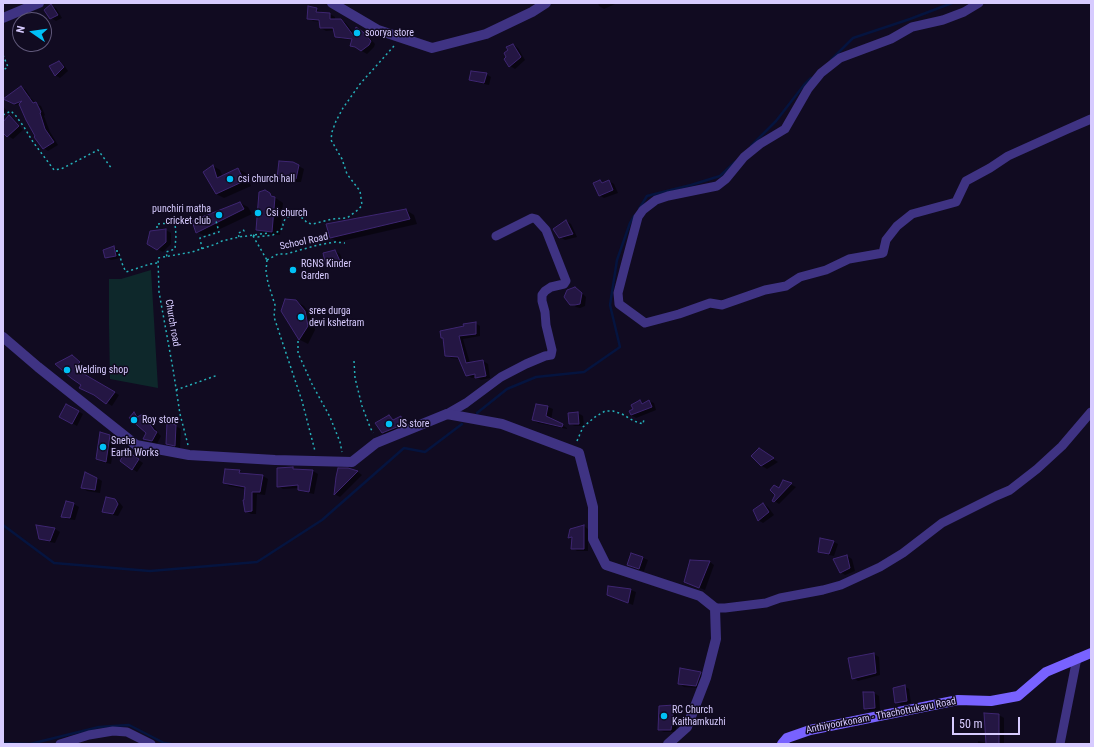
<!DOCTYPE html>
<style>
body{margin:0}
#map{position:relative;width:1094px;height:747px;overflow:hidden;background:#110b21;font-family:"Roboto Condensed",sans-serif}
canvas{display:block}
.frame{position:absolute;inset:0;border:4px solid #d7cbff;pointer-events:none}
.north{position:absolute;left:12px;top:12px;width:40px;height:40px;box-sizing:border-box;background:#110b21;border:1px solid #60587a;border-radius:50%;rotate:283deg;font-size:11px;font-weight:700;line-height:16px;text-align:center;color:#d7cbff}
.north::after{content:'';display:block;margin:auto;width:14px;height:18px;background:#00c0f6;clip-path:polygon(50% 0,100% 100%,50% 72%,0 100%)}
.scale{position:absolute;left:952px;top:717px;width:68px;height:18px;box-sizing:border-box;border:2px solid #d7cbff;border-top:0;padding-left:5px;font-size:12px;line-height:14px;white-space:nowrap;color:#d7cbff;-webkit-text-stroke:3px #110b21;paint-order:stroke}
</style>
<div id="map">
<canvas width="1094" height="747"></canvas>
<div class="frame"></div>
<div class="north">N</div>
<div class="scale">50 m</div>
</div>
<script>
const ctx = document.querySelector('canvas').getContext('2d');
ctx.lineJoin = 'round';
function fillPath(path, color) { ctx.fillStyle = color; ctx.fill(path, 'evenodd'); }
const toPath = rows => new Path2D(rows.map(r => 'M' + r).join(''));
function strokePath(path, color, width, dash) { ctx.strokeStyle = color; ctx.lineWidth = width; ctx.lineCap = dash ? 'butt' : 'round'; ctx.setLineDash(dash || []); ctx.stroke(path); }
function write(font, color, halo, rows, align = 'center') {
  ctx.font = font + ' "Roboto Condensed",sans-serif'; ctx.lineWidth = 3; ctx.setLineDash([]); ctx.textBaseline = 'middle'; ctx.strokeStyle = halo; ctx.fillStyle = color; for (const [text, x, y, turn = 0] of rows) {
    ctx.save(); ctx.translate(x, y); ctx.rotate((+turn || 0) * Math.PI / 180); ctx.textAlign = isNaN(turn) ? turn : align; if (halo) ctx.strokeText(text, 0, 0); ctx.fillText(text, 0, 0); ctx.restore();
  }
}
fillPath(toPath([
 [151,270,158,388,110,379,109,325,109,279,121,279]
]), '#0e282b');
fillPath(toPath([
 [598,3,615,3,615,4,604,9,599,6],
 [51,6,56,8,62,18,56,21,51,18],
 [316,9,321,12,321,13,330,14,335,17,335,20,340,20,346,23,355,35,361,31,368,36,375,44,374,47,367,54,351,45,353,40,341,39,336,36,335,30,326,31,321,28,321,22,313,21,308,18],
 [513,45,518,48,525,60,515,69,510,66],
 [59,62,64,65,68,71,60,78,55,75],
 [486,74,491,77,489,85,475,82,470,79],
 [21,87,26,90,30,96,29,97,32,99,35,103,41,106,45,115,44,116,50,132,58,145,48,151,43,148,27,119,20,103,17,105,9,102],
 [3,106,7,111,3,114],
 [9,116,14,119,23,130,13,139,8,136,3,132,3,123],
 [293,163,304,169,301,182,296,182,283,181,278,178],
 [213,166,220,170,223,177,238,169,246,173,251,186,224,198,216,194],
 [600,181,604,183,609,181,614,184,618,193,604,198,599,195],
 [265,191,283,203,280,235,265,234,257,229],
 [240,203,248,207,252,214,205,236,197,232],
 [406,210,414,215,417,224,338,242,330,237],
 [566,221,571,224,577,237,565,240,560,237],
 [166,230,171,233,171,244,163,252,148,244],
 [114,248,119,250,120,258,111,260,106,257],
 [335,251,340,254,344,264,332,269,327,266,324,254],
 [580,291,586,297,585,306,580,308,576,307,571,304],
 [296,301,304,306,312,316,315,330,308,344,300,340,282,311],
 [475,323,480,326,480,336,463,339,470,363,483,361,488,364,490,378,481,380,476,377,472,378,466,375,460,359,451,358,446,355,444,339,442,337],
 [77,359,84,365,79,371,119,395,112,406,97,396,57,364],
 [640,401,644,404,649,401,654,403,656,410,636,418,631,415],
 [67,405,83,414,77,426,60,416],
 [548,407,553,409,551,420,562,425,567,428,567,429,538,423,533,420],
 [134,413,139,416,143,415,148,418,159,434,161,436,157,444,149,441,144,438,148,433],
 [578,413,583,416,584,426,575,426,570,424],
 [389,416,395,420,401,417,406,420,407,428,388,436,383,433,377,423],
 [168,424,176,426,181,429,180,448,172,446,167,444],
 [110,436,115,439,111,464,102,462,97,459],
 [764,453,778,462,767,469,762,466,752,456],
 [131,455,143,463,137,472,121,461],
 [292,468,296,470,313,471,318,474,314,494,304,492,299,490,299,488,283,489,278,486],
 [348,469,358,472,362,475,340,497,336,495,337,478],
 [239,471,244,473,244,475,263,476,268,479,265,495,257,494,256,514,251,514,246,511,246,489,229,486,224,483],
 [97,478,102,481,100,493,87,491,83,488],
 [784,481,796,487,779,504,773,500],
 [115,500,120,503,123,507,118,516,108,514,103,511],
 [66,502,74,504,79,507,75,520,67,519,63,517],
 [763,504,768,507,774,515,763,523,758,520],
 [38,526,55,529,60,532,55,543,45,541,40,538],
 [584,526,588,529,588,551,577,551,572,548,573,540,569,537],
 [834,542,838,544,834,556,824,554,819,551],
 [632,554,643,558,648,560,644,571,633,568,628,565],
 [847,556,852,559,855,571,845,575,840,572],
 [691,561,710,562,714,565,705,590,690,584],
 [631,590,636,592,633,605,613,597],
 [874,654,879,657,880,675,858,681,853,678],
 [700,673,705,676,701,688,684,687,680,684],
 [904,686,909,689,911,703,901,705,896,702],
 [874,693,879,696,880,710,870,711,865,708],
 [674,706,678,709,676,732,664,732,659,730],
 [985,714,999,715,1004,718,1004,744,978,744,978,741,987,743]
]), '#0007');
strokePath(toPath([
 [831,60,853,38,910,19,952,3],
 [751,146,776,121,804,85,811,78],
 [639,209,647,196,691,185,720,176,735,162],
 [477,413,507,389,536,377,584,372,620,347,610,305,617,260,630,223,634,216],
 [3,525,54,563,150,571,257,562,322,520,404,448,425,452,462,424],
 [3,743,30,744,99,727,129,725,164,743,171,744]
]), '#05143f', 2.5);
const building = toPath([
 [51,4,58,15,50,19,44,10,51,4],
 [308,6,317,8,316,12,330,13,330,19,341,19,353,35,356,27,363,32,371,41,369,45,361,51,355,47,350,46,352,39,335,37,333,28,320,28,319,20,307,19,308,6],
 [513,44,521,57,509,67,504,59,506,57,504,53,508,50,506,47,513,44],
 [59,61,64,67,55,76,49,66,59,61],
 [471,71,487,73,484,83,469,80,471,71],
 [21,86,33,103,36,102,41,112,40,113,45,129,54,142,43,149,34,137,35,136,26,120,19,104,22,101,14,104,3,99,21,86],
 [9,115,19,126,7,137,3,133,3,122,9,115],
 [279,161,293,162,299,165,296,179,290,180,277,178,279,161],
 [213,165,217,178,238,168,244,181,216,194,203,172,213,165],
 [600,180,602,183,609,180,613,190,599,196,593,183,600,180],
 [265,190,270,193,271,196,275,197,272,232,256,230,259,192,265,190],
 [240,202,244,209,196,233,192,221,240,202],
 [406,209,410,219,330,238,326,224,406,209],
 [566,220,573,234,559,238,553,229,566,220],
 [166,229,166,242,157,250,147,244,150,231,166,229],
 [114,246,116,256,105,258,103,250,114,246],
 [335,250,340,261,326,266,323,253,335,250],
 [575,287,582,293,580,304,575,305,570,305,564,297,567,290,575,287],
 [285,299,296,300,305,311,308,326,299,340,281,311,285,299],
 [476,322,476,334,459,336,466,363,483,360,486,376,475,378,475,374,466,376,458,357,445,356,443,338,441,338,440,331,464,326,463,324,476,322],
 [72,355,80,362,74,368,84,373,84,374,115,392,106,404,94,395,79,388,81,385,71,378,55,364,72,355],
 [640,400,642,404,649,400,652,407,631,415,629,411,633,409,631,405,640,400],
 [66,404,79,411,72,424,59,417,66,404],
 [536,404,548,406,546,416,563,424,562,427,532,420,536,404],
 [134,412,137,417,143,414,154,430,157,432,152,441,143,439,146,433,129,418,134,412],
 [578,412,579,424,569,424,568,413,578,412],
 [389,415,393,420,401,416,402,425,382,433,375,423,389,415],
 [167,423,176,425,175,446,166,444,167,423],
 [100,432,110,435,106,462,96,459,100,432],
 [759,448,774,458,761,466,751,456,759,448],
 [126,451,139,459,132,470,120,461,126,451],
 [293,467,293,469,313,470,309,492,298,490,298,485,277,487,277,468,293,467],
 [338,468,348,468,358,471,334,495,336,477,338,468],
 [225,469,240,470,239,473,263,475,260,492,252,492,252,511,245,512,243,500,244,500,245,487,223,483,225,469],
 [85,472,97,478,95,490,81,488,85,472],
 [783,480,792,483,774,502,772,501,775,495,770,490,774,485,779,488,783,480],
 [106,497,115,499,118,504,113,514,102,512,106,497],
 [66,501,74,503,70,518,61,517,66,501],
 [763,503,769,512,758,521,753,510,763,503],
 [36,525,55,528,50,541,39,539,36,525],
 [584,525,584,549,571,549,572,537,568,538,570,529,584,525],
 [820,538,834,541,829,554,818,552,820,538],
 [631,553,643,557,639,569,627,565,631,553],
 [847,555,850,568,840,573,833,559,847,555],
 [690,560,710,561,699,588,684,582,690,560],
 [608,586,631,589,628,603,607,595,608,586],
 [874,653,876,673,852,679,848,658,874,653],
 [680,668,701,672,696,686,678,684,680,668],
 [905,685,907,701,895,703,893,688,905,685],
 [863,692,874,692,875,708,864,709,863,692],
 [674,705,671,730,658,730,659,706,674,705],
 [984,713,999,714,999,744,986,744,984,713]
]);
fillPath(building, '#241643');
strokePath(building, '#3e2671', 1);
strokePath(toPath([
 [3,55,8,67,3,70],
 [3,115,11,111,16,116,24,127,33,142,54,170,61,169,69,165,98,150,112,169],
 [157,228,157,224,171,223,175,223,176,235,175,249,166,252,167,257],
 [253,235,257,237,273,235,283,228,283,224,285,219,288,217,297,215,304,219,307,223,313,224,332,219,347,218,359,209,362,205,360,191,347,174,342,159,331,140,332,132,336,121,343,108,360,84,394,46],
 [253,236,267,260],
 [239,237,238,233,244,231,243,229],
 [202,249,200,238,219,232,216,221],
 [116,251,118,251,123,266,126,272,150,264,158,263],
 [267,260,266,271,268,283,275,305,274,317,302,401,315,451],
 [267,260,278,254,286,254,318,245,335,242,345,243],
 [298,341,298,353,312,384,330,417,340,442,342,452],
 [354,361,355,378,362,406,370,427,373,433],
 [176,390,218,375],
 [577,441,583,427,595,417,605,411,613,411,622,414,634,421,643,424,644,419],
 [188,445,180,414,173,369,159,292,158,258,192,252,216,244,222,241,239,237,268,233]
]), '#25b0b9', 1.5, [2, 3]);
strokePath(toPath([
 [979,3,964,12,943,20,912,27,891,39,840,58,821,73,808,89,785,129,760,144,744,157,726,179,717,186,668,196,656,200,643,210,638,217,625,266,618,293,619,304,645,323,679,314,710,303,722,305,765,290,786,286,800,277,826,270,849,259,883,253,886,240,897,226,912,214,956,202,966,181,990,168,1008,156,1068,129,1091,119],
 [447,414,466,403,501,377,526,364,545,356,551,355,552,350,546,325,545,312,542,301,542,295,545,291,551,287,564,284,566,281,546,230,536,219,532,218,496,236],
 [715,608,725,608,766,603,780,598,823,590,841,585,880,567,903,553,942,523,996,496,1010,490,1037,469,1062,446,1091,412],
 [60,744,89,735,113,731,127,732,151,744],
 [1060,744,1077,658]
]), '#3f3383', 9);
strokePath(toPath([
 [332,3,378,30,432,48,486,34,532,12,546,3],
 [3,18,39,3],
 [3,337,38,367,136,445,189,455,275,460,352,462,376,443,447,414,502,424,579,453,593,507,593,539,606,565,700,596,715,608,716,639,706,678,687,727,668,744]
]), '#3f3383', 10);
strokePath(toPath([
 [782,744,787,738,810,730,958,700,991,701,1018,696,1046,672,1091,653]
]), '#7862ff', 10);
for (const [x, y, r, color] of [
 [357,33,4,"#00c0f6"],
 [230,179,4,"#00c0f6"],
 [258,213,4,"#00c0f6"],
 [219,215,4,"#00c0f6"],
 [293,270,4,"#00c0f6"],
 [301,317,4,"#00c0f6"],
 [67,370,4,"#00c0f6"],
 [134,420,4,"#00c0f6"],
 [389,424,4,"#00c0f6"],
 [103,447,4,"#00c0f6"],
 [664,716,4,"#00c0f6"]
]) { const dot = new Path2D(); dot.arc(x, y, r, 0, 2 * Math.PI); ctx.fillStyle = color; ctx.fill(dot); strokePath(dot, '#110b21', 1.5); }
write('10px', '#d7cbff', '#110b21', [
 ["soorya store",365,33],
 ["csi church hall",238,179],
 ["punchiri matha",211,209,"right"],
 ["cricket club",211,221,"right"],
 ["Csi church",266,213],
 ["RGNS Kinder",301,264],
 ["Garden",301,276],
 ["sree durga",309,311],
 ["devi kshetram",309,323],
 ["Welding shop",75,370],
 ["Roy store",142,420],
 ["JS store",397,424],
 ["Sneha",111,441],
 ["Earth Works",111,453],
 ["RC Church",672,710],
 ["Kaithamkuzhi",672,722]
], 'left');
write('10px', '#d7cbff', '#110b21', [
 ["School Road",304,242,-12],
 ["Church road",172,323,80],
 ["Anthiyoorkonam - Thachottukavu Road",881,716,-11]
]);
</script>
